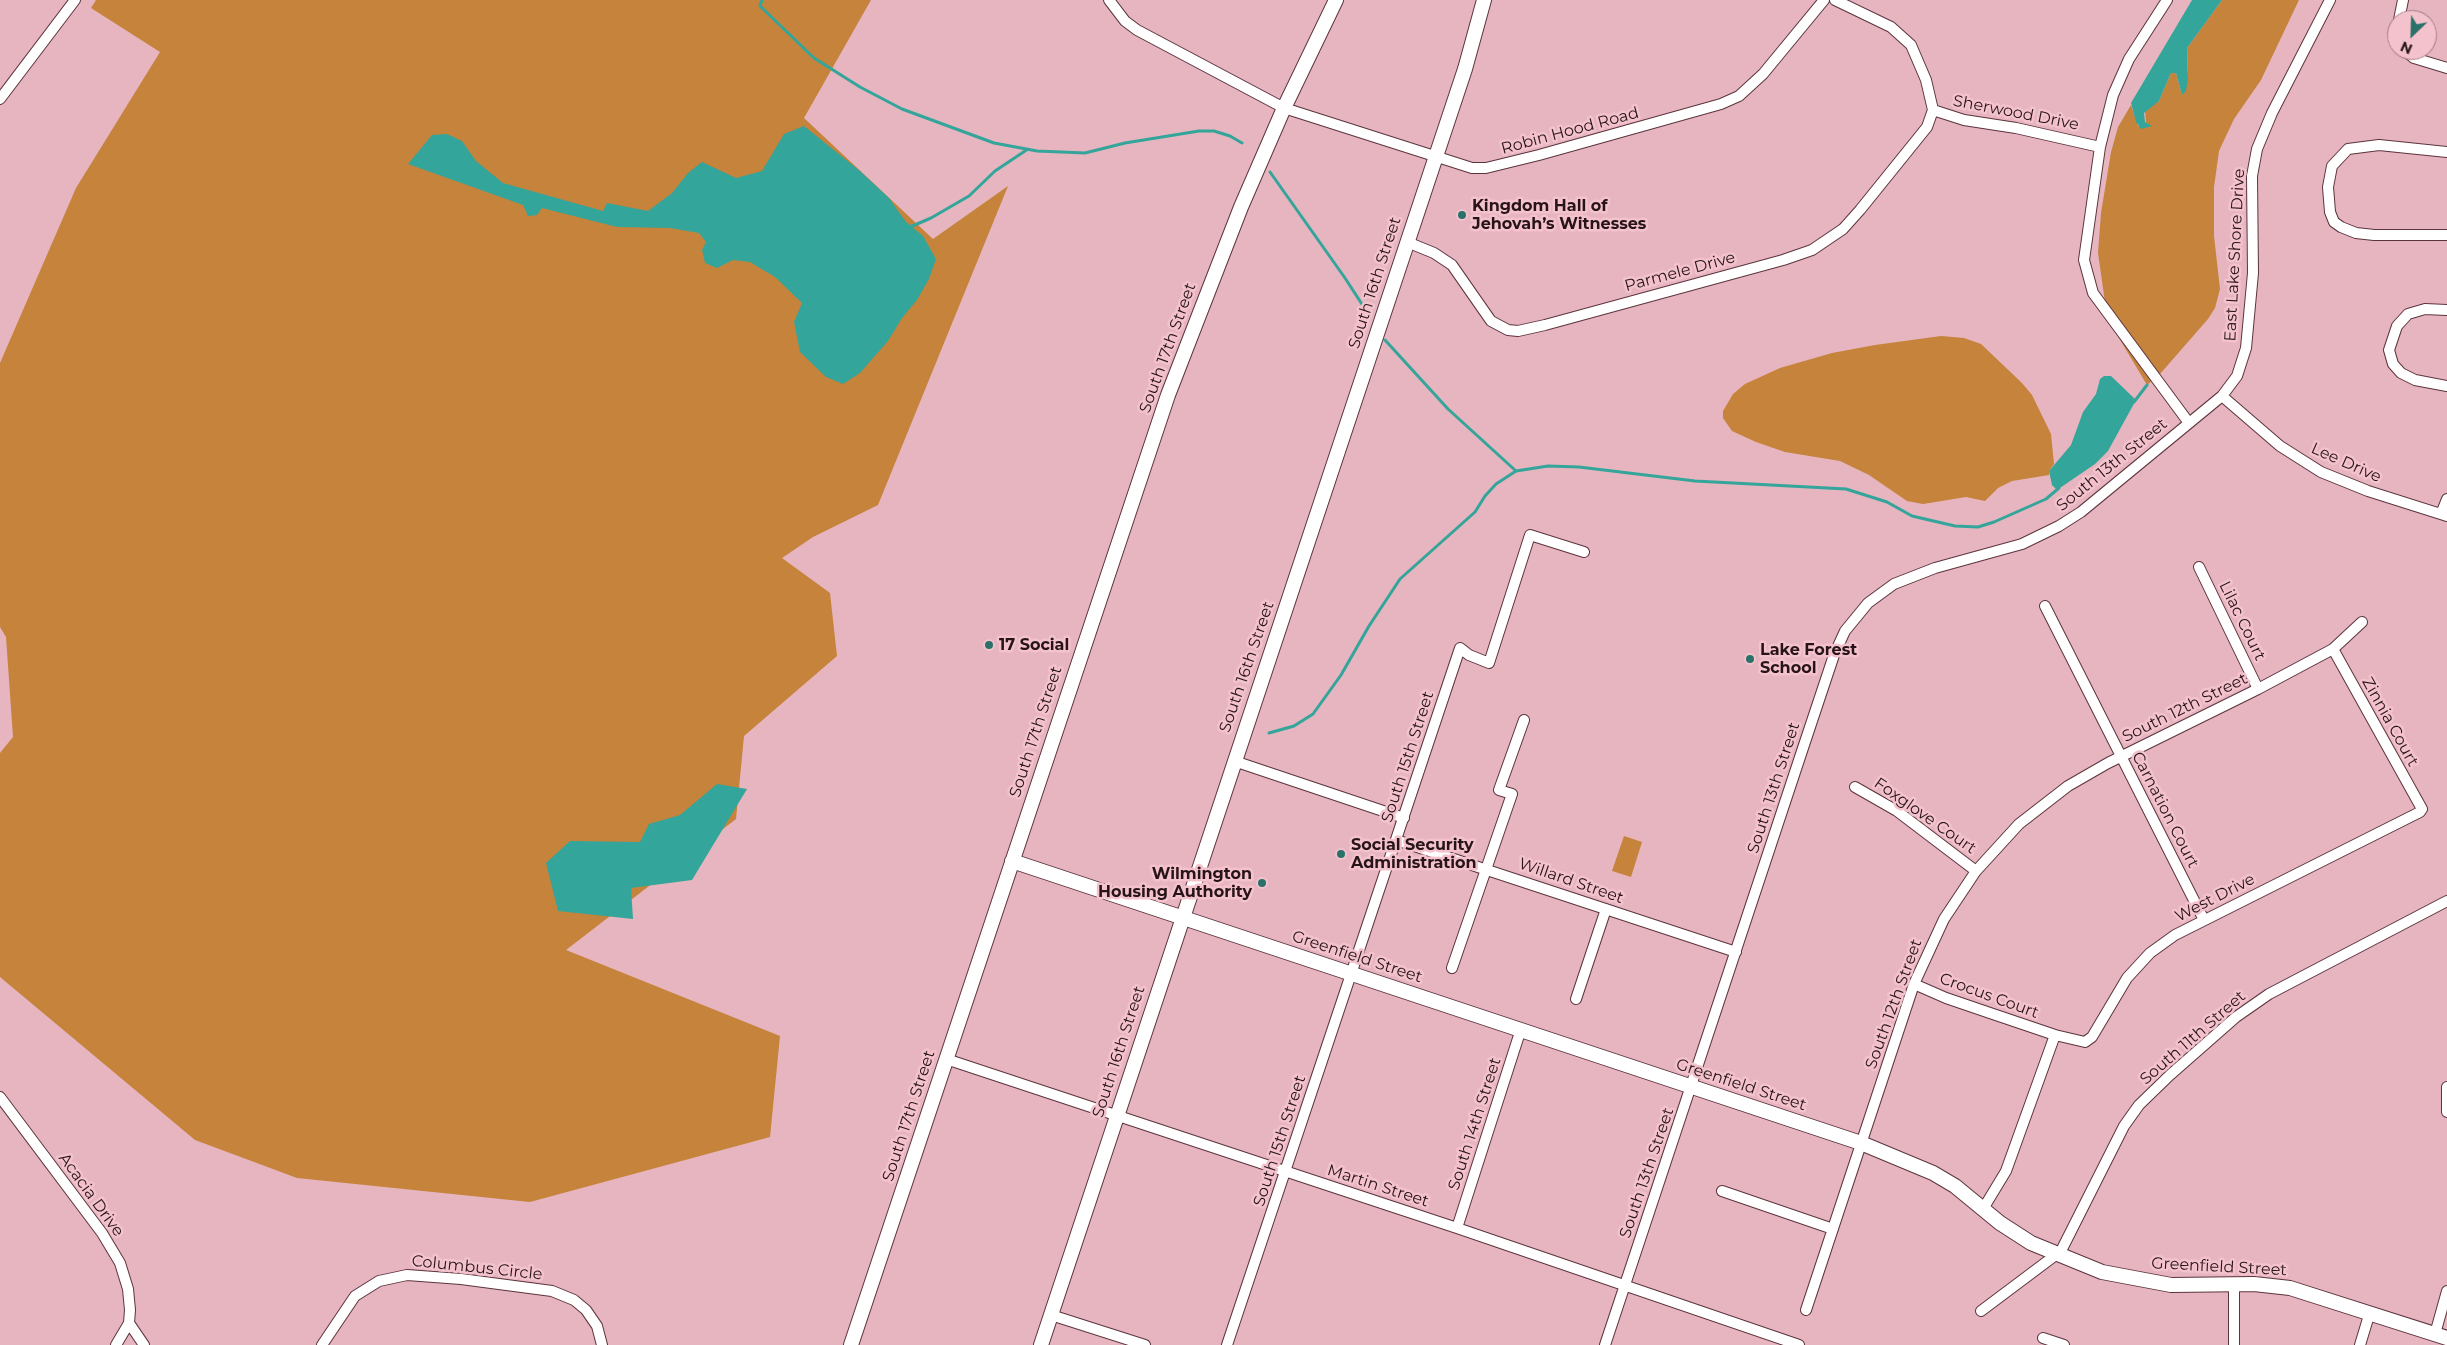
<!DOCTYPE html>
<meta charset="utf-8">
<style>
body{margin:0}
#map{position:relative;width:2447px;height:1345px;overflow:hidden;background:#e6b5bf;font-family:Montserrat,sans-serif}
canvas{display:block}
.north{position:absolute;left:2387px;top:10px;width:50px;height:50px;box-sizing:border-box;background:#f4c2cc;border:1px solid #a27c84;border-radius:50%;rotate:204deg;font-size:14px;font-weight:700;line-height:20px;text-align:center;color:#261418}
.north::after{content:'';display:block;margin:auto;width:18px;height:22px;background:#297169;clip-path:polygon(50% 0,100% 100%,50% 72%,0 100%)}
</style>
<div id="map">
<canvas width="2447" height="1345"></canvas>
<div class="north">N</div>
</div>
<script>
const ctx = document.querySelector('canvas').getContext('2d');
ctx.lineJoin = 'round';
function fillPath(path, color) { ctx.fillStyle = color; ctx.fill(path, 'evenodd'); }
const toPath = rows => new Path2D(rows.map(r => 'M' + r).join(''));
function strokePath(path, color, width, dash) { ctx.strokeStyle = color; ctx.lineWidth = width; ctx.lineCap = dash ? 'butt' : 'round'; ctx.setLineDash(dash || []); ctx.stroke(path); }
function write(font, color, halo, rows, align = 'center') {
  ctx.font = font + ' Montserrat,sans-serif'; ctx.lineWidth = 5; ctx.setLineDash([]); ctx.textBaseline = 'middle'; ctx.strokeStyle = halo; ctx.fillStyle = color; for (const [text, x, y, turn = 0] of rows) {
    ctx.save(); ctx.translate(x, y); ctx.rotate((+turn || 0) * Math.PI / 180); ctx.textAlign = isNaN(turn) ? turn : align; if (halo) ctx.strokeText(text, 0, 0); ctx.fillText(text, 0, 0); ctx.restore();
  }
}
fillPath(toPath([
 [96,0,871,0,804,118,933,239,1008,186,878,505,813,537,782,558,830,593,837,656,744,736,736,819,566,950,780,1036,770,1137,530,1202,297,1178,195,1140,0,977,0,753,13,737,6,637,0,627,0,363,76,188,160,52,91,8],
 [2222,0,2299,0,2261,80,2234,119,2219,151,2214,187,2214,236,2220,289,2215,308,2208,319,2160,374,2147,385,2119,338,2105,302,2098,253,2101,213,2111,152,2118,127,2131,105,2138,126,2146,124,2145,110,2159,101,2171,73,2176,73,2182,95,2188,72,2187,48],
 [1941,336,1964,338,1981,344,2022,383,2032,395,2051,434,2054,464,2049,471,2049,475,2012,481,1998,488,1985,501,1966,497,1923,504,1907,501,1869,475,1840,461,1785,452,1756,442,1732,431,1723,418,1723,411,1733,394,1745,384,1780,368,1832,353,1875,345],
 [1624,836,1642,842,1631,877,1612,871]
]), '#c5833b');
fillPath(toPath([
 [2192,0,2222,0,2187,48,2188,78,2186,91,2182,95,2176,73,2171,73,2159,101,2144,113,2145,122,2152,126,2141,129,2136,122,2131,103],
 [804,126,860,171,889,198,906,222,923,236,936,259,929,279,917,300,902,318,888,341,860,373,843,384,826,377,800,352,794,322,802,303,775,277,750,262,733,260,717,268,705,263,702,250,706,242,699,233,670,228,617,227,542,208,537,215,528,216,523,205,408,164,432,135,447,134,462,141,476,161,503,183,603,211,607,203,648,211,672,193,688,173,702,162,736,178,762,171,784,134],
 [2104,376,2111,376,2136,400,2108,451,2095,464,2057,490,2052,485,2049,471,2071,445,2083,412,2096,394,2100,379],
 [717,784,747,789,692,880,631,888,633,919,558,911,546,863,570,841,640,842,649,824,680,815]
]), '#34a59a');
strokePath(toPath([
 [762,0,760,6,814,58,860,87,902,109,994,143,1037,151,1085,153,1125,143,1199,131,1214,131,1230,136,1242,143],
 [1270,172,1345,278,1367,312],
 [908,225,910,227,931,218,969,196,995,171,1028,149],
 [1385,340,1448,409,1516,471],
 [2134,402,2147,385],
 [1269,733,1294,726,1313,714,1341,675,1369,626,1400,579,1475,512,1485,496,1496,484,1516,471,1548,466,1579,467,1695,481,1846,489,1887,502,1912,516,1955,526,1978,527,1994,522,2046,499,2059,488]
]), '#34a59a', 3);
const minor = toPath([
 [1109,0,1125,21,1137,30,1284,108,1472,168,1486,168,1539,155,1721,104,1739,96,1763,74,1824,0],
 [2167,0,2129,59,2113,95,2100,147,2084,260,2093,293,2189,423],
 [2399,20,2403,0],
 [2404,50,2414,58,2447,68],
 [0,99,75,0],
 [1933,110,1964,120,2016,128,2100,147],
 [2447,152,2379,145,2348,149,2332,166,2328,187,2330,212,2334,222,2341,227,2356,233,2374,235,2447,235],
 [1407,242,1434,253,1452,265,1491,321,1508,330,1518,331,1545,325,1783,260,1812,250,1843,229,1860,210,1927,127,1933,110,1926,80,1911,45,1891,27,1835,0],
 [2447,310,2425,309,2408,314,2397,326,2389,350,2393,364,2401,373,2415,380,2447,386],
 [2222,396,2280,446,2321,472,2368,491,2447,516],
 [2441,514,2447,499],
 [2199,567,2258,689],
 [2045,606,2204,920],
 [1234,761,1404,818],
 [1855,787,1897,811,1976,871],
 [1396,840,1736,952],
 [1452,968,1512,794,1499,790,1524,720],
 [1914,984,1946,998,1987,1012,2055,1035,2085,1042,2092,1037,2127,978,2150,953,2175,935,2420,812,2422,809,2333,649],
 [1576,999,1606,909],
 [946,1059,1457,1228,1799,1345],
 [2447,1087,2447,1112],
 [0,1097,102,1233,120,1263,128,1289,130,1310,129,1323,116,1345],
 [1722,1191,1833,1229],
 [1983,1209,2006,1171,2055,1035],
 [1457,1228,1521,1029],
 [1806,1310,1914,984,1944,919,1976,871,2019,824,2068,786,2108,763,2258,689,2333,649,2362,622],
 [1981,1311,2061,1251,2124,1126,2139,1105,2170,1075,2236,1017,2269,994,2447,901],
 [1051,1315,1145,1345],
 [129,1323,144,1345],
 [2435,1334,2447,1291],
 [2043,1338,2064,1345],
 [322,1345,355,1296,379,1281,407,1275,461,1279,552,1291,574,1300,586,1310,597,1326,602,1345],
 [1227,1345,1460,648,1469,655,1489,663,1530,535,1584,552],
 [1605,1345,1800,757,1834,655,1845,631,1868,603,1894,584,1935,568,2022,544,2059,526,2081,512,2222,396,2237,376,2246,348,2253,273,2252,176,2257,149,2272,113,2330,0],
 [2234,1345,2234,1284],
 [2360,1345,2370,1312]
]);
const major = toPath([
 [1012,861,1861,1143,1933,1173,1955,1186,2000,1223,2031,1243,2102,1272,2171,1285,2254,1284,2290,1288,2447,1338],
 [851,1345,1168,395,1241,207,1284,108,1336,0],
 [1041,1345,1465,69,1484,0]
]);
strokePath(minor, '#5c343d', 12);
strokePath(major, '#5c343d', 16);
strokePath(minor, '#fff', 10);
strokePath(major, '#fff', 14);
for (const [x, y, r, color] of [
 [1462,215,5,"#297169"],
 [989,645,5,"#297169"],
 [1750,659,5,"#297169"],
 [1341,854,5,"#297169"],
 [1262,883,5,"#297169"]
]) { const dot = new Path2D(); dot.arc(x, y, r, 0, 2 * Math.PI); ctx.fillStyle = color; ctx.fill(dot); strokePath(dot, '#f4c2cc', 2); }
write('16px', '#261418', '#f4c2cc', [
 ["Sherwood Drive",2016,113,11],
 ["Robin Hood Road",1570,131,-15],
 ["East Lake Shore Drive",2235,255,-87],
 ["Parmele Drive",1680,272,-15],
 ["South 16th Street",1375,283,-72],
 ["South 17th Street",1168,348,-70],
 ["Lee Drive",2346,463,24],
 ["South 13th Street",2112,465,-39],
 ["Lilac Court",2242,621,64],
 ["South 16th Street",1247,667,-71],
 ["South 12th Street",2185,708,-26],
 ["Zinnia Court",2390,722,61],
 ["South 17th Street",1036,732,-72],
 ["South 15th Street",1408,757,-72],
 ["South 13th Street",1774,788,-72],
 ["Carnation Court",2165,810,63],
 ["Foxglove Court",1925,816,35],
 ["Willard Street",1571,881,19],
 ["West Drive",2215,898,-27],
 ["Greenfield Street",1357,957,18],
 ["Crocus Court",1989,996,20],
 ["South 12th Street",1894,1004,-70],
 ["South 11th Street",2193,1038,-41],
 ["South 16th Street",1119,1052,-72],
 ["Greenfield Street",1741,1085,18],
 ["South 17th Street",909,1116,-72],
 ["South 14th Street",1475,1124,-72],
 ["South 15th Street",1280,1141,-72],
 ["South 13th Street",1647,1173,-71],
 ["Martin Street",1378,1186,18],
 ["Acacia Drive",91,1195,54],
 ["Greenfield Street",2219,1267,3],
 ["Columbus Circle",477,1268,6]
]);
write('bold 16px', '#261418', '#f4c2cc', [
 ["Kingdom Hall of",1472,206],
 ["Jehovah’s Witnesses",1472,224],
 ["17 Social",999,645],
 ["Lake Forest",1760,650],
 ["School",1760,668],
 ["Social Security",1351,845],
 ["Administration",1351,863],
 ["Wilmington",1252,874,"right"],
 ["Housing Authority",1252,892,"right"]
], 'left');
</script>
